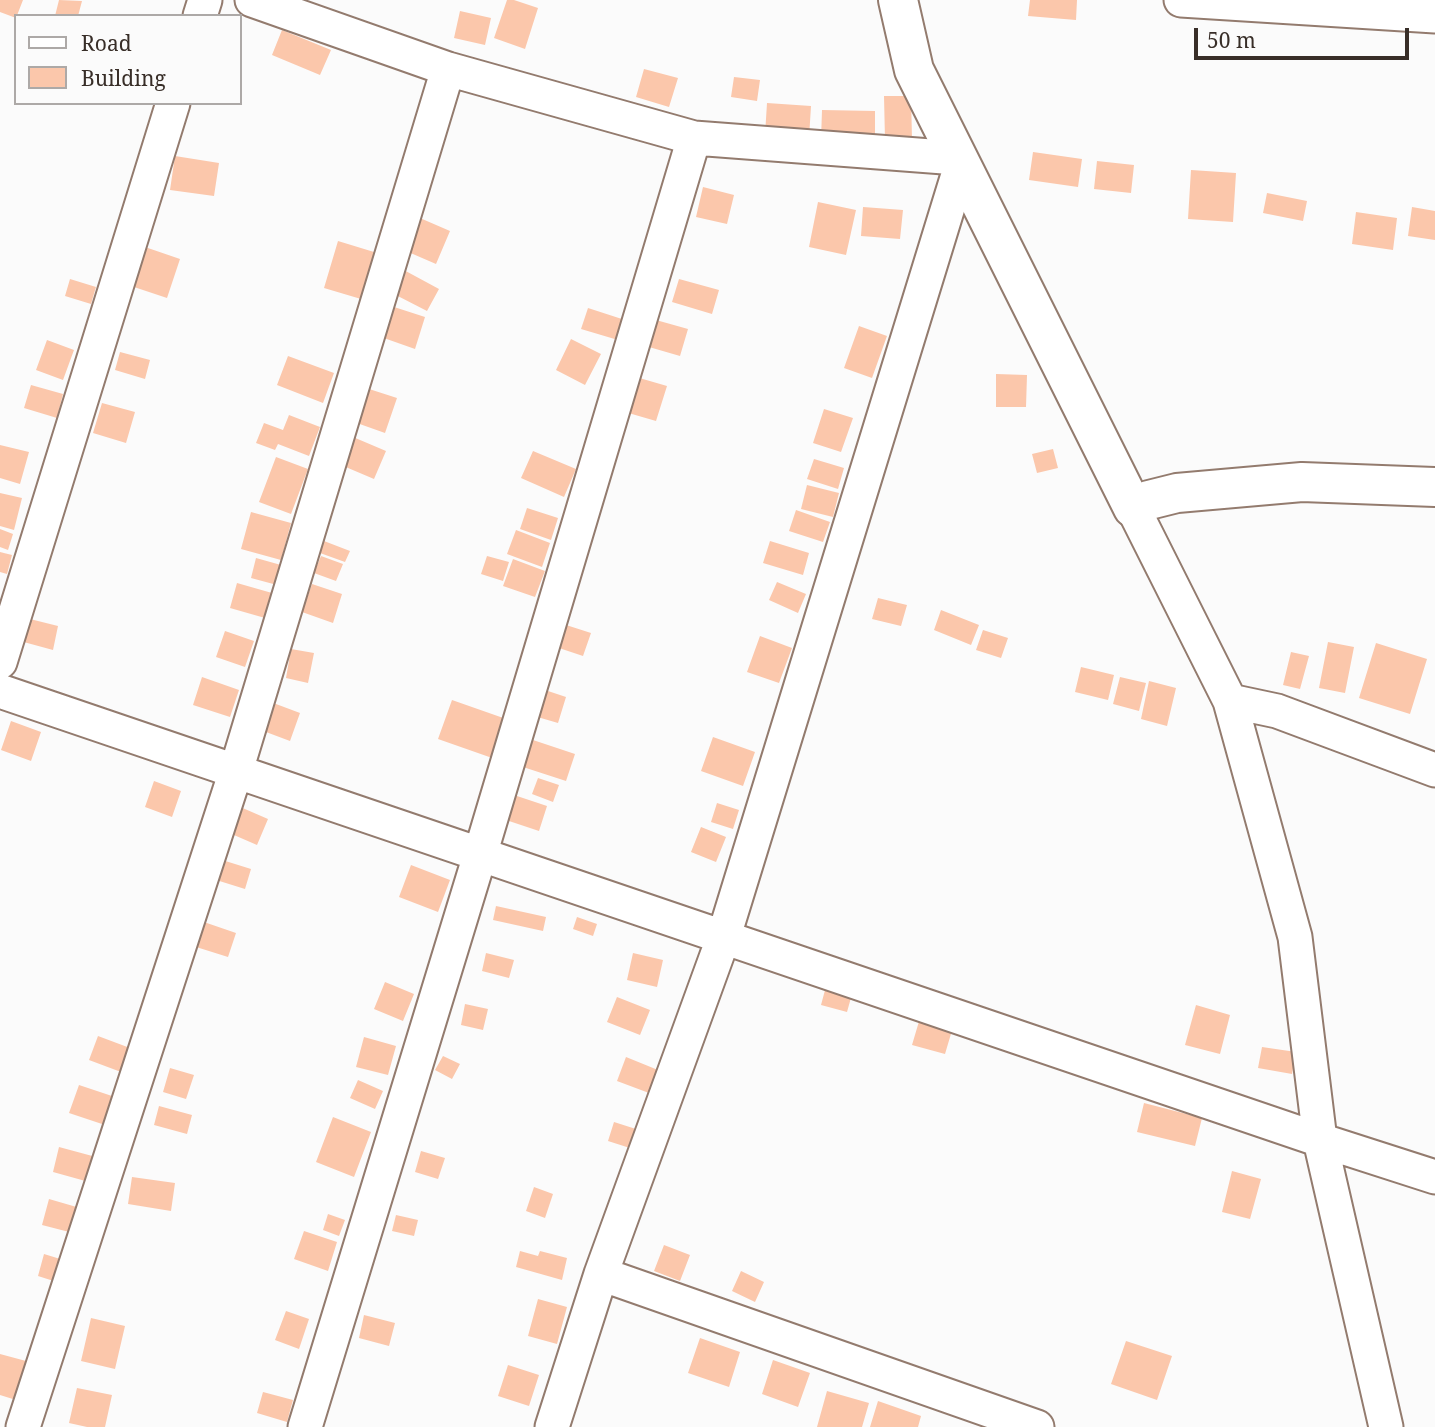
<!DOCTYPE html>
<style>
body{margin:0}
#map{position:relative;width:1435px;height:1427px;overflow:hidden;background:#fbfbfb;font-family:"Noto Serif",serif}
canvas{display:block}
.legend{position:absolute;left:14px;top:14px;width:228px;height:91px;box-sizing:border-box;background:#fbfbfb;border:2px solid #ada9a7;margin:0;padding:9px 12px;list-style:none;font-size:21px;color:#382e28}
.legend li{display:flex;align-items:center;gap:14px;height:35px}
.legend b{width:35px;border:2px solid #ada9a7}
.scale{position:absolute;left:1194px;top:28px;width:215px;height:32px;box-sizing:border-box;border:4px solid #382e28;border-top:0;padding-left:9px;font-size:21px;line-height:24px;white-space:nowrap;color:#382e28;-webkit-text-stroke:5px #fbfbfb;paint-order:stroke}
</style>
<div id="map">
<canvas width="1435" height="1427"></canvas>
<ul class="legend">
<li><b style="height:9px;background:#fff"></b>Road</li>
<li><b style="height:19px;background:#fbc7ab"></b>Building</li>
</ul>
<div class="scale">50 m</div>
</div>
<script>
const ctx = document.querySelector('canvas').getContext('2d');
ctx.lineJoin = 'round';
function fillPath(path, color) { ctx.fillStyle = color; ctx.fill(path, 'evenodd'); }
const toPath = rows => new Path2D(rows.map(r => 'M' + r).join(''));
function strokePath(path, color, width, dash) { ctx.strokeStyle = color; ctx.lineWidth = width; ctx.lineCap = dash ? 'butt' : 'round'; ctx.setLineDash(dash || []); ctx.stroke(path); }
fillPath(toPath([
 [0,0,23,0,16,18,0,12],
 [59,0,82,1,78,16,55,16],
 [507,0,514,0,538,8,525,49,494,38],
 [1030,0,1077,0,1076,20,1028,16],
 [460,11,491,18,485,45,454,38],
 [282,30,331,50,320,75,272,55],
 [644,69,678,78,669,107,636,97],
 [734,77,760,80,757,101,731,97],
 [884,96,911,96,912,139,885,140],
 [767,103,811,106,809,138,765,135],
 [822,110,875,111,875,142,821,140],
 [1033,152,1082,159,1078,187,1029,180],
 [175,156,219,163,214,196,170,190],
 [1097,161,1134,165,1131,193,1094,189],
 [1191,170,1236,173,1233,222,1188,219],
 [703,187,734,195,727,224,696,217],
 [1267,193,1307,201,1303,221,1263,213],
 [818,202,856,210,846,255,809,247],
 [863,207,903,210,900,239,861,236],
 [1412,207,1435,211,1435,240,1408,236],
 [1356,212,1397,218,1393,250,1352,244],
 [413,215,450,231,436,264,399,248],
 [338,241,374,252,361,299,324,288],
 [145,247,180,259,167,298,131,286],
 [402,269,439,289,427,311,390,292],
 [70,279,96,287,91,304,65,296],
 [679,279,719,290,712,314,672,302],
 [391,306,425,317,415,349,381,337],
 [588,308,625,320,618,340,581,329],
 [656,320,688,329,680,356,649,347],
 [859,326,887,336,872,378,844,368],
 [571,339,601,354,585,385,556,370],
 [47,340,74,350,63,380,36,370],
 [120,352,150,360,145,379,115,370],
 [288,356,334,373,323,403,277,385],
 [996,374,1027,375,1026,407,996,407],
 [636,377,667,386,656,421,625,412],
 [31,385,63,394,57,418,24,408],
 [366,388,397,398,385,433,354,422],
 [102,403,135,412,126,443,93,433],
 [824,409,853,418,841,452,813,443],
 [289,415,320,427,309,456,278,444,275,450,256,443,264,423,283,430],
 [353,437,386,451,374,479,341,465],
 [0,445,29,452,20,484,0,478],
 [1053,449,1058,468,1037,473,1032,454],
 [533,451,576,469,564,497,521,478],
 [276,457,308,469,291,514,259,502],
 [814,459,844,468,838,489,807,479],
 [807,485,839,493,833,517,801,509],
 [0,493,22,498,14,530,0,526],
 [527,508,558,518,551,540,520,529],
 [796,510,830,522,823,542,789,531],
 [251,512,291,523,281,560,241,549],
 [0,529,13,534,8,550,0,547],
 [516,530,550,543,542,567,507,554],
 [324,541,350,551,345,562,320,553],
 [770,541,809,553,803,575,763,563],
 [0,552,12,555,7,574,0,572],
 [321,556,343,564,336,581,314,573],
 [487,556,509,562,503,581,481,574],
 [256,558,281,565,277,585,251,578],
 [513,559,545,571,535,597,503,586],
 [777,582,806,594,798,613,769,600],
 [237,583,272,593,265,618,230,608],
 [312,584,342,594,333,623,302,612],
 [878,598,907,605,901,626,872,619],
 [941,610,979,625,971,645,934,630],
 [26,618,58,626,53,650,20,641],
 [563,624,591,633,583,656,556,647],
 [983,630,1008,638,1001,658,976,650],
 [225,631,254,641,245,667,216,657],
 [760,636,792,648,779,683,747,672],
 [1328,642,1354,647,1345,693,1319,688],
 [1376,643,1427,659,1410,714,1359,698],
 [291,649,314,653,308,683,286,678],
 [1291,652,1309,656,1300,689,1283,685],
 [1081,667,1114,675,1108,700,1075,692],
 [202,677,239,690,230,717,193,705],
 [1120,677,1146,683,1139,711,1113,704],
 [1149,681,1176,688,1167,726,1141,719],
 [542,689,566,697,558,723,534,716],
 [452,700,509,720,495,759,438,739],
 [268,701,300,713,290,741,258,729],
 [11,721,41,732,31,761,1,750],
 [713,737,755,752,743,786,701,771],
 [533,740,575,754,566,781,523,767],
 [538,778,559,785,553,802,532,794],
 [154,781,181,791,172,817,145,807],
 [511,794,547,806,539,831,503,819],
 [717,803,739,810,733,829,711,822],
 [238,806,268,819,257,845,227,832],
 [701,827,726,837,716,862,691,852],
 [219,859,251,869,245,889,213,879],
 [411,865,450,880,438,912,399,897],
 [496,906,546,917,543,931,493,920],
 [577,917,597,924,593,936,573,929],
 [201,921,236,933,228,957,193,946],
 [486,953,514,960,509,978,482,971],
 [633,953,663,960,657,987,627,980],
 [828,979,854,987,847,1012,821,1005],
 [385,982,414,994,403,1021,374,1009],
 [617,997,650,1010,640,1035,607,1022],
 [465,1004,488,1009,483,1030,461,1025],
 [1196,1005,1230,1015,1220,1054,1185,1045],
 [920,1018,953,1027,945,1054,912,1045],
 [98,1036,130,1048,121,1072,89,1060],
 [364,1037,396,1046,388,1075,356,1067],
 [1262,1047,1296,1052,1292,1074,1258,1068],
 [443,1056,460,1064,452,1079,435,1070],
 [626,1057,658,1070,649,1093,617,1081],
 [170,1068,194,1075,186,1099,163,1092],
 [358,1080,383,1091,375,1109,350,1098],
 [79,1085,115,1097,105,1125,69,1113],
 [1144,1103,1202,1118,1195,1146,1137,1132],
 [159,1106,192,1115,187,1134,154,1125],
 [333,1117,371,1132,354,1177,316,1162],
 [614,1122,639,1130,633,1149,608,1141],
 [59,1147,96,1157,89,1182,53,1172],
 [421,1151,445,1158,438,1179,415,1172],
 [1232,1171,1261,1179,1250,1219,1222,1212],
 [132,1177,175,1183,171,1211,128,1204],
 [534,1187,553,1194,545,1218,526,1211],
 [49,1199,80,1208,73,1233,42,1225],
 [328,1214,345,1220,339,1236,323,1230],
 [396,1215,418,1220,414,1236,392,1231],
 [304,1231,337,1242,328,1271,294,1259],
 [664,1245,690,1255,680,1281,654,1271],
 [520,1251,538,1256,540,1251,567,1258,562,1280,516,1267],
 [44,1254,70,1262,63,1284,38,1276],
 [741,1271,764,1282,755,1302,732,1291],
 [538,1299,567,1307,557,1344,528,1336],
 [286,1311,309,1319,299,1349,275,1340],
 [364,1315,395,1323,389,1346,359,1338],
 [91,1318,125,1326,115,1369,81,1361],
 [700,1338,740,1352,729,1387,688,1373],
 [1126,1341,1172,1356,1157,1400,1111,1384],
 [0,1354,26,1361,16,1400,0,1395],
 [773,1360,810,1373,798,1407,762,1394],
 [508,1365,539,1375,529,1406,498,1396],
 [77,1388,112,1395,105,1427,87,1427,69,1423],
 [827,1391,869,1403,862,1427,817,1427],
 [263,1392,293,1400,287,1422,257,1413],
 [878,1401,921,1416,918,1427,870,1427]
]), '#fbc7ab');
const minor = toPath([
 [252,0,448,69,694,138,957,158],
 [1181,0,1435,16],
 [200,16,205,0],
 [1133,508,1230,701,1295,937,1320,1140,1386,1427],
 [0,662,173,103],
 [0,691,1320,1140,1435,1177],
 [1230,701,1277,711,1435,770],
 [601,1274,1037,1427],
 [23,1427,236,771,448,69],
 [305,1427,480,855,694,138],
 [552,1427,601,1274,724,936,961,165]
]);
const tertiary = toPath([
 [898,0,914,70,1133,508,1149,500,1177,493,1302,482,1435,487]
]);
strokePath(minor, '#937b6e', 37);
strokePath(tertiary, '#937b6e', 42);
strokePath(minor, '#fff', 33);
strokePath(tertiary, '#fff', 38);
</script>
